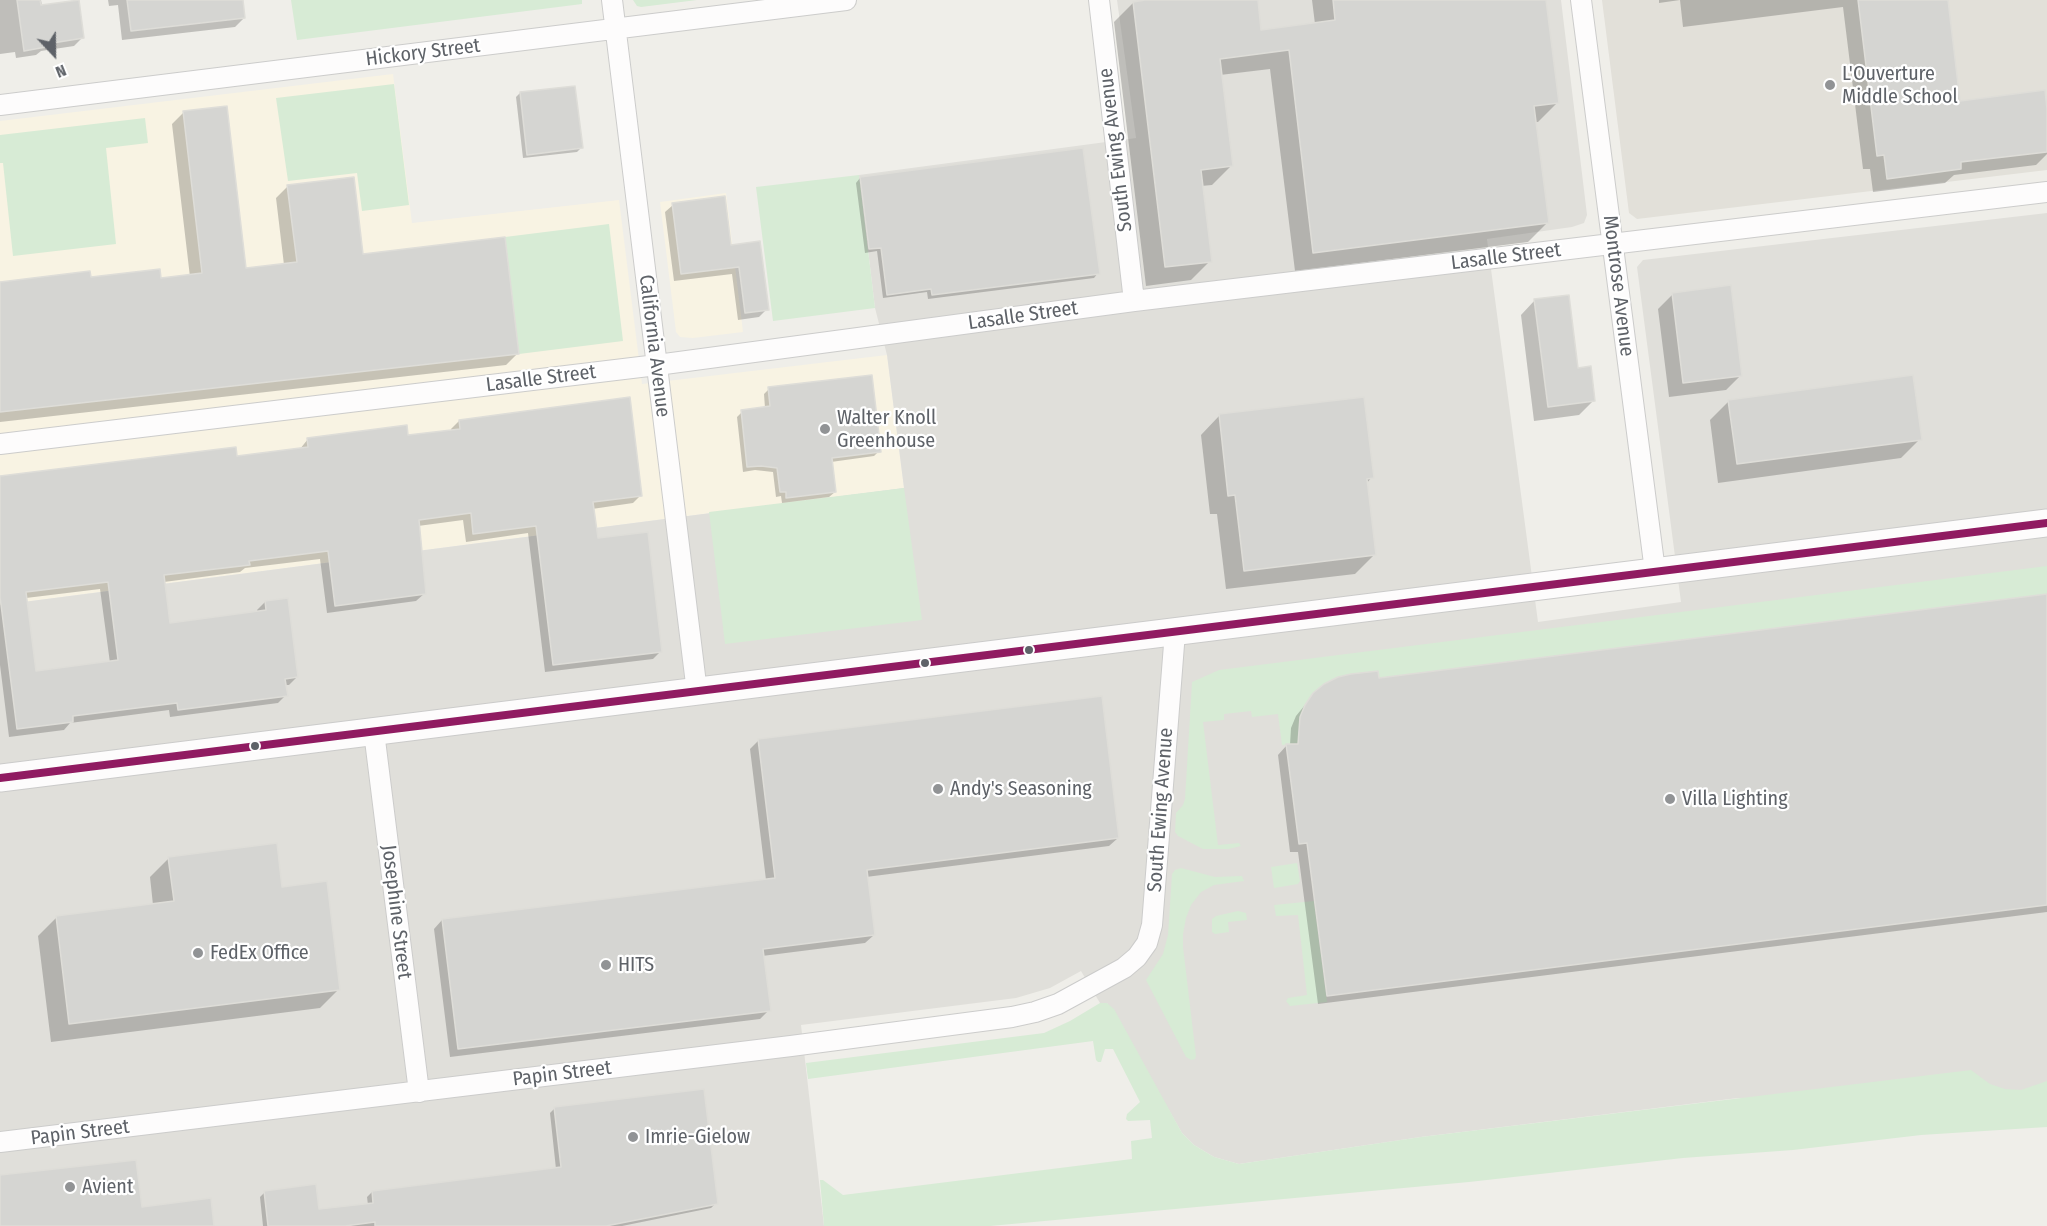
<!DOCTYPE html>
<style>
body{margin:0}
#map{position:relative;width:2047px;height:1226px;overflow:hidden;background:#efeee9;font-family:"Fira Sans Condensed",sans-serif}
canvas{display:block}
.north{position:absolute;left:24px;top:24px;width:60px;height:60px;-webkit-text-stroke:4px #fff;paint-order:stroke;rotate:158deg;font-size:16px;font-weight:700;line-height:24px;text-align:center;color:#5e6268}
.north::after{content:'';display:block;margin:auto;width:21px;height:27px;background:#5e6268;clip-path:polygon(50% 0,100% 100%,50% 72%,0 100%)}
</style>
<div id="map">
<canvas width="2047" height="1226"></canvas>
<div class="north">N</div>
</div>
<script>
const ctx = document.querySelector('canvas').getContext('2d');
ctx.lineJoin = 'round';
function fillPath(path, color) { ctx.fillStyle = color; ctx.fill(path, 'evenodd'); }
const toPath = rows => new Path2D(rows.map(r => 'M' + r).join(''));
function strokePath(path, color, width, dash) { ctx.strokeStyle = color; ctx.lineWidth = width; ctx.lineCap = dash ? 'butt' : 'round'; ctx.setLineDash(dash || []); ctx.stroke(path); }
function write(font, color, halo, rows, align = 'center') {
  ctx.font = font + ' "Fira Sans Condensed",sans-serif'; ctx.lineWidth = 4.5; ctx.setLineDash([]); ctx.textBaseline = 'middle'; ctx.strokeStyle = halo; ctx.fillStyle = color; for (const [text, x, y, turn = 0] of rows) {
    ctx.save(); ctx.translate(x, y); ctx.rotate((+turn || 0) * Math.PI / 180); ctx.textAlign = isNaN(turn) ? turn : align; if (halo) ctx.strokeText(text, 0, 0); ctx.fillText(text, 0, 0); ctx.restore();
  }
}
fillPath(toPath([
 [393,74,412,223,619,200,642,384,887,355,904,488,0,605,0,121],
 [726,193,743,332,693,338,680,337,676,332,660,202]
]), '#f8f3e3');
fillPath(toPath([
 [1117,0,1561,0,1587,215,1584,223,1572,227,1487,239,1538,622,1681,602,1637,267,1643,260,2047,213,2047,1103,1738,1098,1421,1137,1239,1164,1214,1157,1194,1145,1182,1133,1107,1003,1100,1003,1081,971,1050,988,1016,998,801,1025,824,1226,0,1226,0,605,904,488,887,355,875,308,859,175,1136,138]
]), '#e0dfda');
fillPath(toPath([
 [1602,0,2047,0,2047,170,1637,219,1629,213]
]), '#e2e0d9');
fillPath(toPath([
 [291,0,582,0,582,4,297,40],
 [633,0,697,0,641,7,637,6],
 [394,84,409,205,362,211,357,173,288,181,276,98],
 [145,118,148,143,106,148,116,244,13,256,3,163,0,163,0,135],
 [859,175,875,308,773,321,756,187],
 [609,224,623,341,519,354,505,237],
 [904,488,922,620,725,644,709,512],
 [2047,566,2047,594,1379,678,1378,671,1324,684,1313,693,1305,705,1300,717,1300,743,1282,745,1278,714,1252,717,1251,711,1224,714,1224,720,1203,722,1218,845,1239,843,1241,846,1228,849,1203,849,1178,836,1175,832,1176,813,1183,805,1185,799,1192,682,1219,670],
 [1297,863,1300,881,1298,884,1274,888,1271,867],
 [1181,868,1215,877,1242,876,1244,881,1214,885,1201,892,1191,905,1186,918,1183,934,1183,947,1196,1056,1195,1059,1191,1060,1186,1057,1146,980,1163,954,1168,935,1172,874,1175,870],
 [1314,901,1327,1002,1290,1006,1286,1001,1288,998,1307,995,1298,915,1276,916,1274,905],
 [1238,911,1246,913,1247,920,1228,922,1229,932,1215,934,1212,932,1212,919,1216,916],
 [1100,1003,1107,1003,1114,1009,1182,1133,1194,1145,1214,1157,1239,1164,1421,1137,1971,1070,1990,1084,2005,1089,2021,1090,2047,1081,2047,1127,1921,1135,1793,1150,1683,1158,1469,1182,990,1226,824,1226,820,1180,823,1180,843,1195,1132,1159,1131,1141,1152,1138,1150,1120,1128,1121,1126,1119,1127,1114,1140,1102,1113,1049,1105,1049,1101,1062,1098,1062,1096,1060,1093,1041,808,1079,806,1063,1044,1033,1070,1021]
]), '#d7ebd5');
fillPath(toPath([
 [0,0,41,0,42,6,82,38,74,46,41,51,36,55,16,58,15,52,0,54],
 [108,0,242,0,244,18,235,27,122,40,118,5,109,6],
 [1157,0,1256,0,1260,32,1315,24,1312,0,1545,0,1557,103,1538,122,1535,122,1547,223,1528,242,1295,271,1270,69,1220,75,1231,166,1212,185,1201,186,1210,261,1191,280,1146,286,1114,22,1133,3],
 [1659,0,1946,0,1958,102,2047,121,2047,154,2036,165,1954,175,1945,183,1873,192,1870,169,1863,169,1843,7,1683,27,1680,0,1659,3],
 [520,93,581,148,577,152,523,158,516,97],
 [184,112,245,270,284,265,276,198,288,186,362,256,518,353,506,365,0,422,0,283,89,278,160,280,190,277,172,124],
 [860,178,1098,273,1094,278,928,299,927,292,883,298,877,251,865,253,856,183],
 [673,205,730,247,767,309,759,317,738,320,732,274,674,281,665,212],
 [1673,294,1740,376,1726,390,1669,397,1658,309],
 [1535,300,1594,400,1579,415,1534,421,1521,315],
 [769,389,879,451,874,456,831,462,835,492,829,497,782,503,781,496,776,497,773,472,755,470,743,472,737,417,742,412,765,408,764,394],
 [1729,401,1920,439,1901,458,1718,483,1710,420],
 [1219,416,1372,477,1366,484,1374,555,1355,574,1226,589,1217,514,1210,514,1201,435],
 [459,421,641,495,633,503,592,509,597,540,661,651,653,659,545,672,528,533,466,542,463,520,418,526,425,593,416,601,327,613,320,559,245,568,240,572,164,582,169,624,258,613,257,610,265,602,297,677,289,685,285,685,286,695,278,703,170,717,169,710,70,723,64,730,9,737,0,665,0,478,236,457,300,449,308,439,407,437,452,431,451,429],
 [100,589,110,663,35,672,26,598],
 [2047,595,2047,912,1318,1004,1298,852,1290,852,1278,755,1287,745,1290,745,1291,728,1296,716,1314,694,1378,679],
 [758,741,1118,838,1109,846,866,877,874,935,865,943,762,956,769,1010,760,1019,450,1057,434,929,442,920,766,880,750,749],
 [169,858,281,889,339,989,320,1008,51,1042,38,936,57,917,153,905,150,877],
 [554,1109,716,1203,711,1208,622,1226,263,1226,260,1197,265,1192,318,1211,368,1205,367,1197,372,1192,556,1169,550,1113]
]), '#0003');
const building = toPath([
 [17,0,40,0,41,5,79,0,84,38,46,44,46,47,24,51,17,0],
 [127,0,243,0,245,18,131,31,127,0],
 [1145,0,1258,0,1261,30,1335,20,1333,0,1546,0,1559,103,1534,106,1549,223,1313,253,1289,50,1220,59,1233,166,1201,170,1212,262,1165,267,1133,2,1145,0],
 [1858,0,1948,0,1960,101,2045,90,2047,109,2047,152,1961,162,1961,169,1887,179,1884,155,1877,156,1858,0],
 [575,86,583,148,527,155,520,92,575,86],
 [227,106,246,268,297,262,287,185,354,177,363,254,505,237,519,354,0,412,0,282,90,271,91,277,160,269,161,278,202,273,183,111,227,106],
 [1083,148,1100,274,932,295,931,289,887,295,881,248,869,249,860,177,1083,148],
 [725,196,731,245,760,241,769,310,745,313,739,267,681,274,672,203,725,196],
 [1731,285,1742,376,1683,383,1672,293,1731,285],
 [1569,295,1578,368,1591,366,1595,401,1548,407,1534,299,1569,295],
 [872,375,881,452,832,458,836,492,786,498,786,492,780,492,777,468,761,466,747,467,741,410,770,406,768,387,872,375],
 [1913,375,1922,440,1737,464,1728,400,1913,375],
 [630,397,642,496,593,502,598,538,648,532,662,652,553,665,536,526,473,534,471,513,419,520,426,594,335,606,328,551,249,561,250,565,164,575,170,623,266,610,265,601,288,598,298,677,285,679,288,696,178,710,177,703,73,716,73,722,17,729,0,597,0,476,236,447,237,456,308,447,307,438,407,425,408,435,460,429,459,420,630,397],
 [108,582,118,660,36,671,26,592,108,582],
 [1364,397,1374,478,1367,479,1376,555,1244,571,1235,495,1228,496,1219,414,1364,397],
 [2047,594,2047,905,1327,996,1307,843,1299,844,1286,744,1298,744,1300,717,1305,705,1313,693,1324,684,1338,677,1351,674,1378,671,1379,678,2047,594],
 [1102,696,1119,838,867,870,875,935,763,949,771,1011,458,1049,442,919,775,878,758,739,1102,696],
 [277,843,282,887,327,881,340,990,69,1024,56,916,174,901,168,857,277,843],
 [704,1089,718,1204,606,1226,375,1226,375,1222,345,1226,268,1226,264,1191,316,1184,319,1209,373,1203,372,1191,561,1167,554,1107,704,1089],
 [136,1160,142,1207,211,1198,214,1226,0,1226,0,1175,136,1160]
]);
fillPath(building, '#d5d5d2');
strokePath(building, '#deddd8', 1.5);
const minor = toPath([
 [612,0,697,692],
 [1099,0,1134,301],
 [1581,0,1655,571],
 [0,105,846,0],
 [0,444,657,365,1134,301,2047,192],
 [374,732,419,1092],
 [0,1142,791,1046,1012,1017,1035,1012,1058,1004,1124,968,1137,957,1147,943,1152,925,1175,632]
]);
const secondary = toPath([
 [0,778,2047,523]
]);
strokePath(minor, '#cccccb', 22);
strokePath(secondary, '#cbcbca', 29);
strokePath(minor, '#fdfcfc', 20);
strokePath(secondary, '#fdfcfc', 27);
strokePath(toPath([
 [0,778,2047,523]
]), '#901b61', 8);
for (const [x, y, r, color] of [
 [1830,85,6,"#919395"],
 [825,429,6,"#919395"],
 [1029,650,5,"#5e6268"],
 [925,663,5,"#5e6268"],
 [255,746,5,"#5e6268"],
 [938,789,6,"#919395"],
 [1670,799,6,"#919395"],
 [198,953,6,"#919395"],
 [606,965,6,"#919395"],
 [633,1137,6,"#919395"],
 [70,1187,6,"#919395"]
]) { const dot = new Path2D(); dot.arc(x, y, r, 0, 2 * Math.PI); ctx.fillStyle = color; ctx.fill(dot); strokePath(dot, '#fff', 2); }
write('20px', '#5e6268', '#fff', [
 ["Hickory Street",423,53,-7],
 ["South Ewing Avenue",1116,150,-97],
 ["Lasalle Street",1506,257,-7],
 ["Montrose Avenue",1618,286,83],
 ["Lasalle Street",1023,316,-8],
 ["California Avenue",654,346,83],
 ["Lasalle Street",541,379,-7],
 ["South Ewing Avenue",1161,810,-86],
 ["Josephine Street",396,912,83],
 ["Papin Street",562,1074,-7],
 ["Papin Street",80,1133,-7]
]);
write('20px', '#5e6268', '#fff', [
 ["L'Ouverture",1842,74],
 ["Middle School",1842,97],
 ["Walter Knoll",837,418],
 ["Greenhouse",837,441],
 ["Andy's Seasoning",950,789],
 ["Villa Lighting",1682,799],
 ["FedEx Office",210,953],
 ["HITS",618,965],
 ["Imrie-Gielow",645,1137],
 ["Avient",82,1187]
], 'left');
</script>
